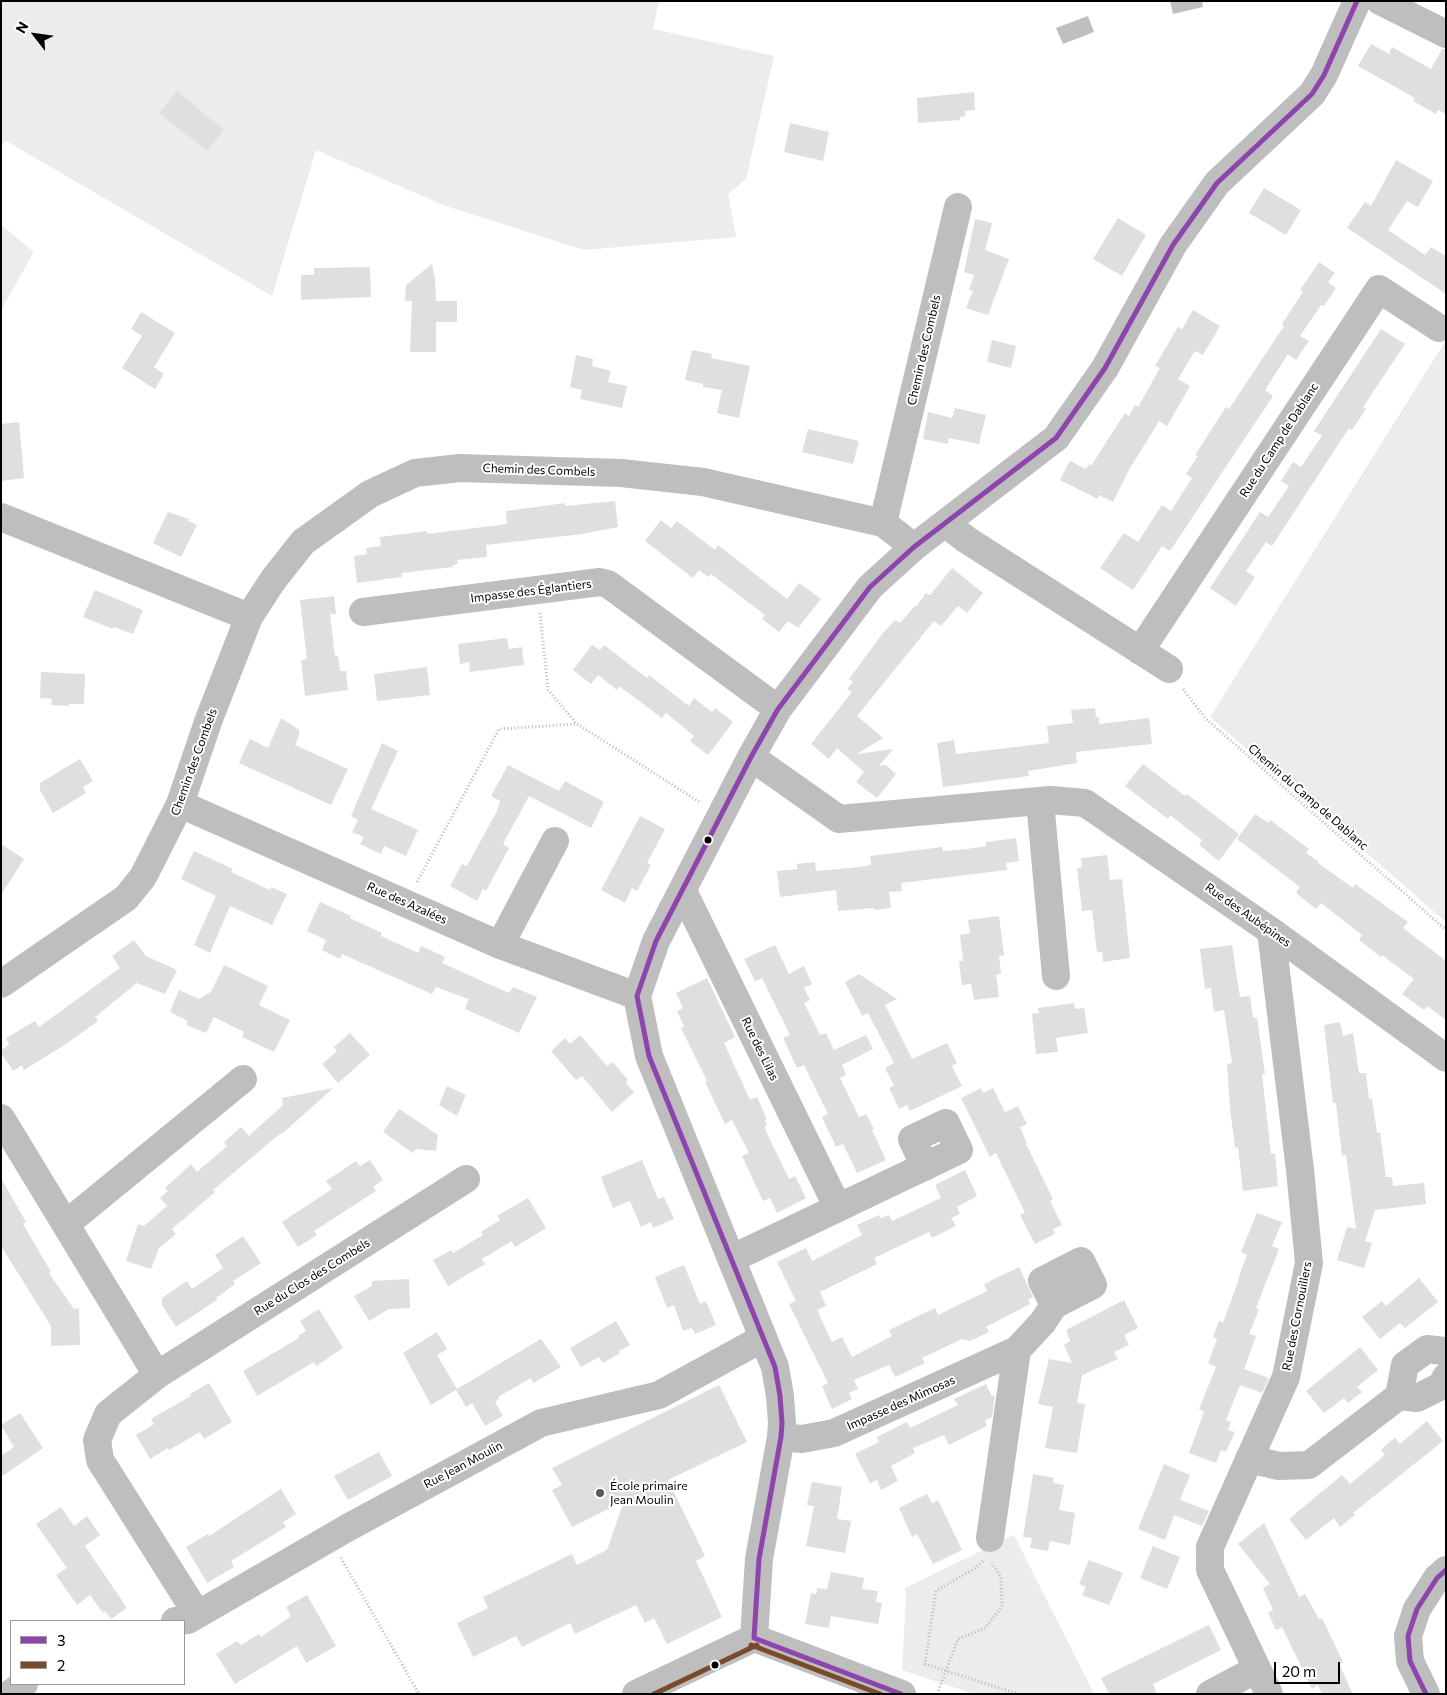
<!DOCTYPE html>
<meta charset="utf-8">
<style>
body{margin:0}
#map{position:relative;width:1447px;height:1695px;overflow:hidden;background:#fff;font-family:Commissioner,sans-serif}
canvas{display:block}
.frame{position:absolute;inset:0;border:2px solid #000;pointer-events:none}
.legend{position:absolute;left:10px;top:1620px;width:175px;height:65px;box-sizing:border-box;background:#fff;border:1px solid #999;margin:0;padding:6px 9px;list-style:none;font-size:15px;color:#000}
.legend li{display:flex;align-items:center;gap:10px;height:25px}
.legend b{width:25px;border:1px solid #999}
.north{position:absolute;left:10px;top:10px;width:50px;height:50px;-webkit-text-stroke:4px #fff;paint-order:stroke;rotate:300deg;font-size:14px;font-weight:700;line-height:20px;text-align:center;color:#000}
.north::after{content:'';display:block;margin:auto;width:18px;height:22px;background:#000;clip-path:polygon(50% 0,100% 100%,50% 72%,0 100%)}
.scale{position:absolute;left:1274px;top:1662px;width:66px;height:22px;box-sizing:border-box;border:2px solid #000;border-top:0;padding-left:6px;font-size:15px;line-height:18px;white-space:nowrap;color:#000;-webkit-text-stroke:4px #fff;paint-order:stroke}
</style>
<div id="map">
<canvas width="1447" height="1695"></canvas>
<div class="frame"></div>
<ul class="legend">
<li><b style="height:6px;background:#8e44ad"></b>3</li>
<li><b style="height:6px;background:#7a4b2a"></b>2</li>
</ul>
<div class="north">N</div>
<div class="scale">20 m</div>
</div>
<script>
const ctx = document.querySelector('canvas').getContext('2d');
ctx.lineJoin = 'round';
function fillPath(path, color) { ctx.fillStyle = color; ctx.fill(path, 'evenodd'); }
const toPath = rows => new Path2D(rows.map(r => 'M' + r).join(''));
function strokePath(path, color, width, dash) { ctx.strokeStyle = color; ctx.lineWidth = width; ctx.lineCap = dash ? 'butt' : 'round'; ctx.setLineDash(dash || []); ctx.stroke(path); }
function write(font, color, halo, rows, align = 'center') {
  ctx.font = font + ' Commissioner,sans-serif'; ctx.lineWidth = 4; ctx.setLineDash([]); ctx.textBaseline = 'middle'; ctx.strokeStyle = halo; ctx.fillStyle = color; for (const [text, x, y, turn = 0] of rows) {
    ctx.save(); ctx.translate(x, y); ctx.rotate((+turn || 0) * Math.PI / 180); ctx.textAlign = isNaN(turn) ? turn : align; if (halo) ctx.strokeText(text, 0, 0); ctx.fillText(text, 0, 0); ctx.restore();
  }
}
fillPath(toPath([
 [1,1,659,1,653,29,774,56,746,179,728,194,736,237,584,250,443,205,316,150,272,296,6,141,1,145],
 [1,225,34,252,1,310],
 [1446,340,1446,922,1210,717],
 [1014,1535,1094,1694,974,1694,902,1670,906,1596,905,1588]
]), '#ececec');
fillPath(toPath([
 [1170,1,1202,1,1203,7,1173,14],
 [1088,16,1094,32,1063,44,1056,28]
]), '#bfbfbf');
fillPath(toPath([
 [1371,44,1389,54,1392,47,1431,69,1442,49,1446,49,1446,114,1438,110,1436,114,1413,101,1415,98,1358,66],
 [177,91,224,130,207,151,159,113],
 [974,92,975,110,965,111,965,116,960,117,960,120,918,123,917,98],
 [790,123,829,132,823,161,784,152],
 [1396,160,1433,181,1418,207,1407,201,1388,230,1425,255,1431,247,1446,256,1446,294,1347,228,1365,202,1371,206],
 [1264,188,1301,210,1286,235,1249,213],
 [1118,218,1146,235,1122,276,1093,259],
 [975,219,992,223,985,250,1009,259,988,315,966,308,973,291,969,290,974,275,964,272],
 [1319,262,1335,273,1328,282,1336,288,1324,306,1321,305,1300,336,1309,341,1296,360,1288,354,1265,390,1273,396,1170,551,1162,546,1133,590,1100,568,1124,533,1138,542,1162,505,1171,511,1192,478,1186,474,1198,456,1195,455,1226,407,1229,409,1284,326,1282,324,1303,292,1300,290],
 [432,264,435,279,436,301,457,301,457,322,436,322,436,352,410,352,412,301,405,301,406,285],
 [370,267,371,297,301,300,301,275,314,275,314,268],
 [1193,310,1220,326,1203,355,1195,351,1178,379,1190,386,1167,426,1159,421,1153,431,1130,468,1113,502,1099,495,1098,499,1060,480,1070,461,1086,469,1089,464,1091,466,1125,413,1129,416,1135,405,1138,407,1160,368,1155,366,1178,327,1182,329],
 [141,312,175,333,154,367,164,374,155,389,122,368,142,336,131,329],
 [1381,329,1405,344,1363,407,1366,409,1352,430,1349,428,1272,546,1266,542,1246,571,1255,577,1236,606,1210,588,1260,512,1268,517,1289,486,1281,481,1293,462,1301,467,1322,436,1314,431],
 [992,340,1016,346,1011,368,987,362],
 [692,350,712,354,711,358,750,366,739,418,717,413,722,390,703,387,703,384,685,380],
 [576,355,593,359,592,366,611,371,608,382,627,386,622,408,580,399,582,390,570,387],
 [955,408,986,415,979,444,949,438,948,444,923,439,928,412,952,418],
 [19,422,24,478,1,481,1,424],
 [808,429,859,441,853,464,802,452],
 [615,501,618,527,582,534,486,545,487,557,457,560,458,564,453,565,453,567,402,573,402,577,357,583,354,556,367,554,366,548,381,546,380,537,427,531,427,534,507,524,506,511,565,503,565,506],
 [168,512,189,519,188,521,197,525,181,557,153,543],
 [661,520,671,528,677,521,715,550,718,545,787,599,799,583,821,599,798,628,788,621,779,632,762,619,765,615,711,574,708,577,699,570,693,578,645,541],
 [952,568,983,593,967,613,958,606,941,626,934,621,857,716,883,738,857,754,893,749,879,766,886,765,896,774,877,798,856,782,864,772,837,748,829,759,811,744,852,692,847,689,853,682,849,679,883,633,895,620,900,623,915,606,916,607,926,593,930,595],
 [95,590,143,610,133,634,114,627,113,629,83,617],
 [334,596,336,614,330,614,335,656,338,656,340,671,346,671,348,690,305,696,301,660,307,659,300,600],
 [507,638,509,649,522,647,524,665,470,672,469,662,460,664,458,644],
 [592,645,600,650,604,645,647,678,649,675,689,706,694,698,712,712,715,708,733,722,708,755,690,741,694,736,666,713,662,718,619,686,617,690,598,675,591,684,573,670],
 [427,667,430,695,377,701,374,674],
 [41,672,85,674,84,704,69,704,69,706,51,705,52,699,40,698],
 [1095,708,1096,718,1099,717,1099,724,1149,718,1152,744,1076,752,1077,763,1028,771,1029,776,943,787,937,743,954,740,956,754,1049,743,1047,726,1073,723,1071,710],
 [281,718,299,730,299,736,295,745,348,769,331,805,239,763,250,739,268,748],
 [382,743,398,751,371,809,418,830,406,856,384,846,381,854,360,844,364,837,352,832,358,820,351,816],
 [80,759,93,781,83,787,86,793,53,813,40,790,40,783],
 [1143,764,1185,796,1187,794,1239,834,1219,861,1199,845,1202,840,1170,815,1168,819,1125,786],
 [508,765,559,791,565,781,604,802,591,828,529,796,503,844,509,848,486,891,483,889,477,901,450,886,462,864,467,866,497,811,500,801,491,796],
 [1255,814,1268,823,1270,820,1309,849,1306,853,1319,862,1318,863,1353,888,1355,884,1408,922,1403,928,1446,961,1446,1020,1427,1006,1424,1010,1402,994,1414,979,1382,955,1381,957,1359,940,1362,935,1321,903,1316,909,1296,893,1300,887,1237,839],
 [640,816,665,829,647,863,651,865,637,891,632,888,625,903,601,890],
 [1016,838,1019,861,1006,863,1007,870,901,883,902,891,889,892,891,908,875,910,874,908,838,911,836,890,780,897,777,871,797,869,797,864,815,862,816,871,859,867,871,865,870,856,942,847,943,851,967,849,986,846,986,842],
 [1,844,24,859,1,895],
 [194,851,233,869,231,872,270,890,271,887,287,894,272,925,230,906,210,953,194,945,216,896,181,879],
 [1107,855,1110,880,1122,879,1130,958,1103,962,1102,952,1097,952,1092,910,1082,911,1077,868,1082,867,1081,858],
 [320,902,351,916,350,918,382,933,381,936,396,943,418,953,421,946,445,957,442,963,502,990,509,993,513,987,537,997,519,1033,465,1009,469,999,436,987,432,994,342,954,340,959,322,950,326,940,307,931],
 [999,916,1004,955,999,956,1001,973,996,975,999,997,974,1000,971,984,962,985,959,961,963,961,960,935,970,933,968,920],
 [134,940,146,956,177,970,165,994,137,983,95,1017,98,1021,66,1044,24,1070,22,1065,13,1071,1,1053,1,1050,9,1045,6,1038,35,1021,39,1027,120,968,112,956],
 [775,945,789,974,804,966,812,984,804,988,810,1000,804,1003,820,1035,826,1033,834,1050,866,1035,873,1049,842,1065,846,1075,840,1078,859,1117,866,1114,874,1129,872,1130,886,1160,857,1173,843,1144,836,1147,822,1117,828,1114,804,1065,797,1068,783,1038,790,1035,762,978,755,981,744,959],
 [1232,945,1240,997,1250,996,1253,1018,1257,1018,1265,1074,1262,1074,1271,1154,1275,1154,1278,1186,1243,1191,1238,1147,1235,1148,1230,1108,1227,1064,1232,1063,1224,1010,1214,1012,1211,988,1205,989,1200,949],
 [224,965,268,986,259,1005,290,1020,274,1052,242,1037,244,1032,214,1017,206,1033,186,1025,188,1021,170,1012,179,990,199,999,211,992],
 [859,974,897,999,885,1005,912,1059,947,1043,957,1063,952,1066,962,1086,910,1111,907,1105,899,1109,889,1088,894,1086,885,1068,894,1063,868,1013,862,1016,845,982],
 [707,978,735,1037,724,1043,750,1100,757,1097,767,1120,765,1120,767,1125,764,1127,789,1179,795,1176,806,1198,777,1213,770,1198,763,1201,742,1156,749,1153,732,1120,725,1124,705,1082,707,1081,681,1028,684,1026,677,1011,683,1008,676,993],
 [1074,1003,1075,1009,1084,1008,1088,1033,1056,1038,1058,1052,1036,1054,1032,1014,1039,1013,1038,1008],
 [1340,1022,1343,1036,1353,1033,1359,1073,1366,1073,1369,1099,1372,1098,1377,1133,1380,1132,1386,1177,1392,1177,1393,1186,1424,1183,1426,1204,1375,1210,1365,1241,1372,1243,1364,1268,1337,1260,1347,1227,1356,1229,1346,1155,1342,1156,1336,1103,1333,1103,1324,1025],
 [350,1033,370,1055,338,1083,322,1064,337,1051,334,1047],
 [580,1035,607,1066,613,1062,628,1080,626,1083,634,1092,612,1112,582,1076,576,1080,551,1051,565,1038,570,1044],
 [447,1086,466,1095,457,1116,439,1105],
 [333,1088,282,1134,281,1133,213,1190,215,1192,172,1229,176,1234,159,1248,151,1269,126,1261,138,1224,144,1226,167,1206,160,1198,168,1191,165,1188,191,1164,197,1172,227,1146,224,1142,241,1127,249,1136,283,1105,282,1098],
 [981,1088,983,1093,993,1088,1005,1112,1018,1106,1027,1124,1020,1127,1027,1143,1026,1144,1053,1199,1050,1201,1062,1225,1053,1229,1055,1234,1035,1244,1020,1215,1025,1213,996,1153,990,1157,961,1098],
 [399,1109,438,1135,436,1151,416,1149,413,1153,383,1132],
 [370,1160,383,1180,373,1187,376,1191,314,1231,317,1235,298,1247,282,1222,332,1189,326,1181,356,1161,360,1166],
 [642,1160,658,1199,664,1197,674,1219,653,1228,651,1222,641,1227,630,1201,613,1208,601,1177],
 [965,1170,977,1196,957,1207,960,1214,951,1218,956,1226,932,1238,929,1232,874,1258,877,1264,820,1292,826,1306,817,1310,832,1342,842,1337,852,1357,892,1336,889,1330,935,1308,938,1315,987,1291,984,1284,1019,1267,1033,1297,1028,1300,1030,1304,986,1327,989,1332,970,1341,962,1339,922,1358,925,1363,895,1377,889,1365,854,1380,858,1389,849,1393,852,1399,832,1409,822,1386,828,1383,789,1304,796,1301,777,1262,806,1248,812,1261,862,1235,857,1225,879,1215,881,1218,889,1215,892,1221,941,1198,935,1185],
 [1,1178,26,1222,23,1224,51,1272,49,1273,74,1309,79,1308,80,1345,51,1346,51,1326,1,1246],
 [528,1198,546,1228,515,1247,512,1241,482,1259,485,1264,448,1286,433,1260,451,1250,453,1253,483,1235,481,1232,500,1220,497,1216],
 [1257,1213,1282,1222,1272,1246,1279,1249,1256,1308,1259,1309,1249,1334,1256,1336,1244,1369,1269,1378,1262,1393,1240,1385,1226,1420,1231,1422,1228,1430,1235,1432,1226,1452,1221,1450,1216,1463,1189,1453,1204,1412,1199,1409,1216,1367,1208,1363,1217,1339,1213,1337,1219,1321,1223,1323,1239,1279,1238,1279,1247,1255,1241,1252],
 [243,1236,261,1263,233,1281,235,1284,216,1298,217,1300,176,1327,162,1305,162,1298,187,1281,192,1289,223,1268,215,1255],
 [684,1265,700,1304,706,1301,716,1325,695,1334,692,1328,683,1331,674,1305,667,1308,655,1277],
 [1419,1278,1438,1302,1405,1328,1400,1323,1380,1339,1362,1317,1382,1301,1386,1306],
 [409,1279,410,1308,389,1309,369,1321,354,1296,372,1286,372,1281],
 [1124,1300,1138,1328,1124,1335,1129,1345,1114,1352,1118,1359,1082,1375,1077,1403,1085,1404,1077,1453,1045,1448,1053,1407,1038,1404,1049,1359,1072,1363,1064,1345,1070,1341,1066,1330],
 [319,1309,343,1348,316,1366,314,1362,257,1396,243,1371,299,1338,298,1336,306,1331,300,1321],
 [616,1321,630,1345,619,1351,620,1353,603,1363,599,1357,581,1367,570,1348],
 [437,1332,447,1349,437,1355,457,1389,541,1339,561,1367,533,1383,531,1378,498,1397,499,1399,495,1402,503,1416,485,1426,472,1403,466,1407,456,1390,431,1405,403,1353],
 [1360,1347,1378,1370,1357,1387,1362,1392,1348,1403,1344,1398,1324,1413,1306,1391],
 [209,1383,232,1422,204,1439,200,1432,169,1450,168,1448,150,1459,136,1435,154,1424,151,1419,191,1396,190,1394],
 [986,1384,992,1396,995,1395,992,1417,985,1420,987,1426,949,1445,944,1435,913,1448,915,1453,891,1466,898,1481,881,1490,877,1480,870,1483,855,1454,879,1442,877,1437,907,1422,910,1428,958,1405,954,1399],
 [719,1385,747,1442,668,1480,705,1556,696,1561,722,1617,667,1644,654,1618,645,1623,636,1605,575,1634,570,1623,522,1647,516,1636,473,1657,457,1623,488,1608,483,1597,572,1554,577,1565,607,1550,624,1501,572,1527,552,1490,562,1485,552,1468],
 [20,1413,43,1448,1,1477,1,1456,14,1447,1,1425],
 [1427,1421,1443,1441,1353,1513,1355,1515,1340,1527,1334,1518,1306,1540,1289,1519,1342,1475,1350,1484,1385,1455,1381,1450,1388,1443,1395,1438,1400,1444],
 [379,1452,392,1476,348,1500,334,1476],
 [1164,1464,1190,1475,1180,1500,1209,1511,1202,1526,1174,1515,1165,1540,1138,1529],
 [1033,1474,1054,1478,1053,1483,1064,1485,1059,1510,1075,1513,1070,1545,1050,1541,1048,1551,1030,1548,1032,1538,1023,1537],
 [812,1482,842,1487,837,1519,851,1521,845,1553,806,1546,814,1506,807,1505],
 [281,1489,296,1514,283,1522,286,1527,231,1561,234,1567,207,1583,186,1547,208,1534,209,1536],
 [927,1494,932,1503,938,1500,962,1550,933,1564,917,1534,912,1537,899,1508],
 [61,1507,74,1526,87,1516,100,1535,85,1546,127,1608,111,1619,105,1611,103,1613,90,1595,77,1605,56,1575,67,1568,36,1524],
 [1264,1523,1299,1597,1305,1594,1319,1619,1322,1618,1343,1662,1339,1664,1353,1694,1322,1694,1318,1685,1312,1689,1282,1627,1276,1630,1268,1613,1273,1610,1263,1588,1270,1584,1238,1544],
 [1153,1546,1180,1557,1167,1589,1140,1578],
 [1089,1560,1123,1573,1109,1605,1082,1595,1086,1587,1079,1584],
 [831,1572,864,1578,862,1589,878,1591,876,1602,882,1603,878,1624,831,1616,829,1628,805,1624,811,1593,816,1594,817,1588,827,1589],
 [307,1595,336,1646,306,1663,297,1646,235,1684,216,1654,237,1641,241,1645,259,1634,261,1637,291,1616,286,1607],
 [1209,1625,1221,1650,1153,1684,1157,1694,1109,1694,1101,1678]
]), '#dfdfdf');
strokePath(toPath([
 [540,613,548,690,577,724],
 [1183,689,1205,718,1446,930],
 [417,882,499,729,577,724,701,803],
 [341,1558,419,1694],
 [983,1561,974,1569,936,1591,925,1664,1018,1694],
 [937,1694,958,1639,985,1628,1002,1607,1001,1577,992,1563]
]), '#b9b9b9', 3, [1, 2.5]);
strokePath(toPath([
 [1380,1,1446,34],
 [1,517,249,617],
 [883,523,958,207],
 [946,524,967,540,1169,669],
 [363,612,600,582,608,584,778,709],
 [1140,651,1379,289,1439,328],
 [751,757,839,819,1050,800,1085,803,1271,931,1446,1058],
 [1040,801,1056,976],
 [180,804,500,945,637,996],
 [683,891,838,1208],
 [500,945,555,841],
 [1,984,126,898,143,877,180,804,209,719,249,617,273,580,303,542,370,494,415,473,460,468,621,473,703,482,883,523,914,547],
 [1,1118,157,1375,108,1414,97,1440,100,1460,197,1614],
 [66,1224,243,1079],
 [731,1259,959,1150,946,1123,912,1139,925,1167],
 [1017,1350,1043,1322,1054,1305,1093,1285,1081,1261,1042,1281,1054,1305],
 [157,1375,466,1179],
 [1399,1396,1405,1365,1427,1349,1444,1351,1446,1353],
 [781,1437,802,1439,834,1433,1017,1350,990,1538],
 [1249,1459,1279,1466,1309,1465,1399,1396,1417,1398,1441,1386,1446,1377],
 [175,1621,188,1620,349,1527,541,1423,659,1395,763,1338],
 [754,1638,759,1559,781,1437,782,1423,780,1396,775,1367,649,1056,637,996,656,941,751,757,778,709,870,587,914,547,1056,438,1105,368,1173,245,1217,183,1312,94,1324,75,1357,1],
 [754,1638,902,1694],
 [10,1694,24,1684],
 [636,1694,754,1638],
 [1210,1694,1257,1669],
 [1269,1694,1210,1570,1210,1547,1286,1377,1309,1263,1300,1170,1271,931],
 [1426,1694,1410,1661,1408,1636,1417,1609,1437,1578,1446,1570]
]), '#bebebe', 28);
strokePath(toPath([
 [754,1638,759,1559,781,1437,782,1423,780,1396,775,1367,649,1056,637,996,656,941,751,757,778,709,870,587,914,547,1056,438,1105,368,1173,245,1217,183,1312,94,1324,75,1357,1],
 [754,1638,901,1694],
 [1426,1694,1410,1661,1408,1636,1417,1609,1437,1578,1446,1570]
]), '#8e44ad', 5);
strokePath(toPath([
 [751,1645,880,1694],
 [654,1694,757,1645]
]), '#7a4b2a', 5);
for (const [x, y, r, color] of [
 [708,840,4.5,"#000"],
 [600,1493,5,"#595959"],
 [715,1665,4.5,"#000"]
]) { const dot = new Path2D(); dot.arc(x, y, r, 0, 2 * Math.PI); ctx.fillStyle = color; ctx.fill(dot); strokePath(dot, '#fff', 2); }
write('12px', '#000', '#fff', [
 ["Chemin des Combels",924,350,-77],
 ["Rue du Camp de Dablanc",1279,440,-57],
 ["Chemin des Combels",539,470,2],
 ["Impasse des Églantiers",531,591,-7],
 ["Chemin des Combels",194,762,-70],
 ["Chemin du Camp de Dablanc",1308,797,41],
 ["Rue des Azalées",407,903,24],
 ["Rue des Aubépines",1248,915,35],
 ["Rue des Lilas",760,1049,64],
 ["Rue du Clos des Combels",312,1277,-32],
 ["Rue des Cornouillers",1297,1316,-79],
 ["Impasse des Mimosas",901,1403,-24],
 ["Rue Jean Moulin",463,1465,-28]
]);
write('12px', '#000', '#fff', [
 ["École primaire",610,1486],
 ["Jean Moulin",610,1500]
], 'left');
</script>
